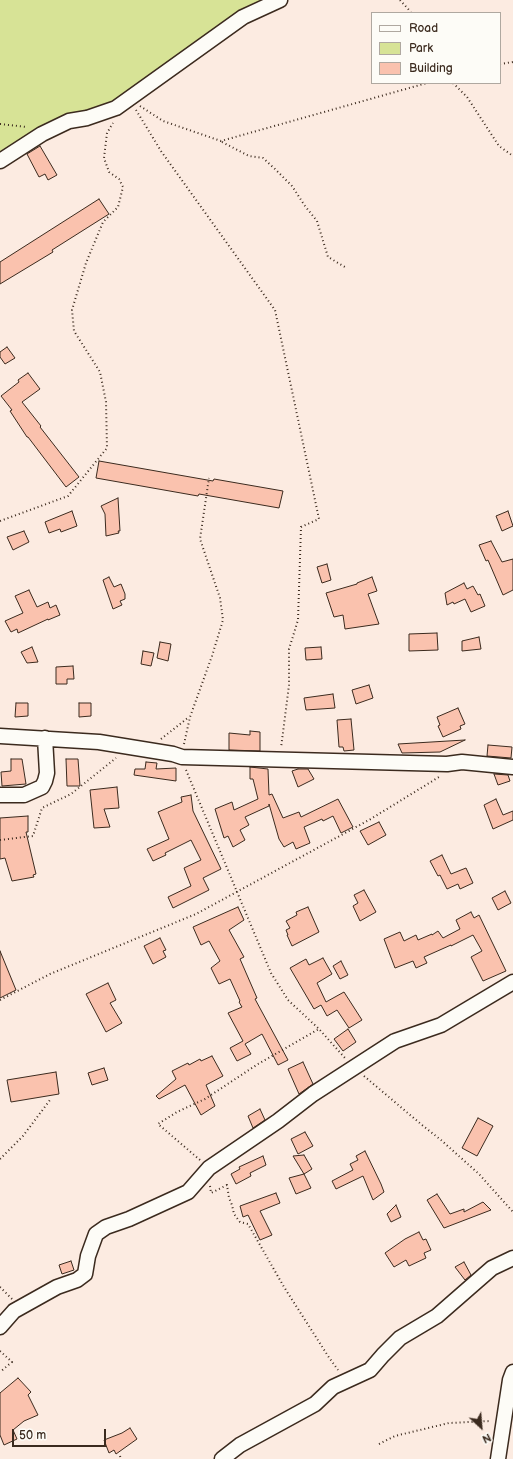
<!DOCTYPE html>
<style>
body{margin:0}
#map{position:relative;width:513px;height:1459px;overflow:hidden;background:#fcebe1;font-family:"Balsamiq Sans",sans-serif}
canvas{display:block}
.legend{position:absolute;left:371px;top:12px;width:130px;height:72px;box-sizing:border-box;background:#fdfcf7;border:1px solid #afa8a0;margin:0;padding:5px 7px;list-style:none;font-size:12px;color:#3b2a1e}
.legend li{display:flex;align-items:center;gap:8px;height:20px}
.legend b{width:20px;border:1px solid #afa8a0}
.north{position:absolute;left:461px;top:1407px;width:40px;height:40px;-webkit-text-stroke:3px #fdfcf7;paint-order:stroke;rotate:154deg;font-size:11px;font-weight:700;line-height:16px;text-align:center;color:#3b2a1e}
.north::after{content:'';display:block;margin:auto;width:14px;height:18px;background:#3b2a1e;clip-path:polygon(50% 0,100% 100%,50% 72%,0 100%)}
.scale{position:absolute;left:12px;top:1429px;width:94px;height:18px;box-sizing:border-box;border:2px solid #3b2a1e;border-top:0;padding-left:5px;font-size:12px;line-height:14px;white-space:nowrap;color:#3b2a1e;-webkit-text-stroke:3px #fdfcf7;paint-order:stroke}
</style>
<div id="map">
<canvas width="513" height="1459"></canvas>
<ul class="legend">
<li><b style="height:5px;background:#fdfcf7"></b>Road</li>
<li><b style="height:11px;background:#d7e396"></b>Park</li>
<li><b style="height:11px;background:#fac2ae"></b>Building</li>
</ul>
<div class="north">N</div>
<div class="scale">50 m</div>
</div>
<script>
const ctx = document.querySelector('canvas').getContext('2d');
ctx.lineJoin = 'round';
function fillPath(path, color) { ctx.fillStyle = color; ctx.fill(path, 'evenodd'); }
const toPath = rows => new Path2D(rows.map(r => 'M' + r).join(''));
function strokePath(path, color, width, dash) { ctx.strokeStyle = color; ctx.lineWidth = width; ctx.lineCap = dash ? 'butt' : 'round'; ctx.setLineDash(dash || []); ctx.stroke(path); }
fillPath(toPath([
 [0,0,280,0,116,108,59,126,0,162]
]), '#d7e396');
const building = toPath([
 [40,146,57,175,48,180,45,174,39,177,27,154,40,146],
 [99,199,109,214,52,250,53,252,0,284,0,262,99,199],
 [7,347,15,358,5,364,0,357,0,352,7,347],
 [28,373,40,389,22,402,41,426,40,427,79,477,66,487,28,437,27,437,10,411,12,410,1,396,19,382,18,380,28,373],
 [99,461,213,481,214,479,283,491,279,508,199,494,198,496,96,478,99,461],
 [118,498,120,531,118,531,119,533,106,536,105,514,101,506,118,498],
 [72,511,77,526,61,532,60,529,49,533,45,522,72,511],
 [508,511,513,526,502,531,496,516,508,511],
 [24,531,29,542,13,550,7,537,24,531],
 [491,541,502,562,513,559,513,590,503,595,488,560,486,561,479,545,491,541],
 [327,564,331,580,322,583,317,567,327,564],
 [109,577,114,587,121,584,125,594,125,599,120,601,122,605,113,609,103,580,109,577],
 [372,577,377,591,368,594,379,624,345,629,343,615,334,617,326,593,357,584,357,583,372,577],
 [464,583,467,589,473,586,478,595,480,594,485,606,471,612,465,599,454,604,453,602,447,605,445,593,464,583],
 [29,590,37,607,48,602,50,608,56,605,60,615,48,620,48,619,18,633,17,629,11,632,5,621,23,613,15,596,29,590],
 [437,633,438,650,409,651,409,634,437,633],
 [479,637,481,649,462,651,462,641,479,637],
 [160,642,171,644,168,661,157,658,160,642],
 [32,647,38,662,27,663,21,652,32,647],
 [321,647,322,659,306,660,305,648,321,647],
 [143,651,154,653,151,666,141,664,143,651],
 [73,666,74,679,67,679,67,684,56,684,56,667,73,666],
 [369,685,373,698,356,704,352,690,369,685],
 [333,694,335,708,306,710,304,698,333,694],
 [16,703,28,703,28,716,15,717,16,703],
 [79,703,91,703,91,716,79,717,79,703],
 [458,708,465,724,460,726,461,729,443,737,438,726,440,725,437,717,458,708],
 [351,719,354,750,344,751,343,747,339,747,337,720,351,719],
 [250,731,260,732,260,751,229,750,229,733,250,735,250,731],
 [465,740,440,752,402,753,398,744,465,740],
 [488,745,512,747,511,758,487,756,488,745],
 [11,759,22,759,26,784,2,786,1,772,11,771,11,759],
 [66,759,78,759,80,786,67,786,66,759],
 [146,762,157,763,156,769,176,768,176,781,134,775,135,769,145,769,146,762],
 [250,767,268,769,269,795,272,794,283,818,299,812,301,817,338,799,353,827,341,833,333,816,323,821,322,819,304,827,310,843,296,849,293,842,284,847,279,839,269,804,269,806,245,817,249,825,240,830,245,840,233,847,228,836,224,838,215,809,232,802,234,810,258,799,253,779,250,779,250,767],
 [298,769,308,769,314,779,298,787,292,771,298,769],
 [494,774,508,775,510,781,498,785,494,774],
 [117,787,119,808,104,809,110,827,94,828,90,790,117,787],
 [191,795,193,811,221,869,203,878,209,890,173,908,168,897,191,886,184,868,201,860,191,840,165,853,166,855,153,861,147,849,169,839,158,812,182,802,181,797,191,795],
 [496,799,503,815,513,811,513,820,493,829,484,805,496,799],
 [28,816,28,832,26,832,36,874,33,875,34,877,12,881,5,858,0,859,0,818,28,816],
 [379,822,386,835,368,845,360,831,379,822],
 [442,855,451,874,466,868,473,883,460,889,458,884,447,889,440,875,438,876,430,861,442,855],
 [364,890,376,912,360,921,353,906,358,903,354,895,364,890],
 [505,891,511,903,498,910,492,898,505,891],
 [238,907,244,920,229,930,244,957,240,959,257,998,255,999,288,1060,278,1065,262,1034,245,1044,251,1054,237,1061,230,1048,243,1041,228,1013,242,1007,239,1002,240,1001,230,979,219,984,211,968,220,961,209,941,201,945,193,927,238,907],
 [308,907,319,932,292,946,287,935,288,935,286,930,290,928,286,921,297,915,296,912,308,907],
 [471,912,474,918,479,915,506,971,483,981,471,957,482,951,473,935,451,946,451,945,424,957,427,963,416,968,413,961,395,968,384,939,400,932,404,941,416,935,418,940,432,934,432,935,438,931,443,938,460,929,456,920,471,912],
 [160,938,166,950,163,951,166,957,153,964,144,946,160,938],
 [0,951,16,990,0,998,0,951],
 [323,958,332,974,317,983,326,1002,344,992,362,1020,349,1028,337,1010,327,1016,321,1005,314,1009,290,968,306,959,309,965,323,958],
 [341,961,348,975,340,979,333,966,341,961],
 [108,983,116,1000,110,1003,122,1023,106,1032,86,994,108,983],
 [348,1029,356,1042,343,1051,334,1039,348,1029],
 [212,1056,223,1076,206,1085,215,1106,201,1115,185,1085,159,1099,156,1096,176,1079,172,1071,188,1063,189,1065,200,1059,201,1061,212,1056],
 [303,1062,313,1084,299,1094,288,1069,303,1062],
 [104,1068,108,1080,92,1085,88,1073,104,1068],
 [56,1072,59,1094,11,1102,7,1080,56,1072],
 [260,1109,265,1120,253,1128,248,1116,260,1109],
 [478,1118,493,1126,477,1156,462,1148,478,1118],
 [305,1132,313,1146,298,1154,291,1139,305,1132],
 [365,1151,381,1184,384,1192,373,1200,363,1176,336,1189,332,1181,353,1170,350,1164,358,1160,356,1156,365,1151],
 [304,1155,312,1169,304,1174,293,1156,304,1155],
 [263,1156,266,1165,250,1173,251,1176,236,1184,231,1174,240,1169,239,1167,263,1156],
 [304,1174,311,1188,296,1194,289,1178,304,1174],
 [276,1193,280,1203,260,1211,272,1235,260,1240,248,1215,243,1217,240,1206,276,1193],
 [437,1194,450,1214,464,1209,464,1212,483,1202,491,1210,444,1228,427,1200,437,1194],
 [396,1205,401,1217,391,1222,387,1214,396,1205],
 [419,1232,423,1240,426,1239,431,1250,424,1253,426,1258,409,1266,406,1260,394,1267,385,1253,405,1239,419,1232],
 [71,1261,74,1270,62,1274,59,1265,71,1261],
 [464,1262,471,1275,465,1280,455,1267,464,1262],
 [18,1378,31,1392,28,1395,38,1415,24,1421,13,1430,17,1439,4,1445,0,1435,0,1393,18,1378],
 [130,1428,137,1439,116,1454,114,1450,109,1453,104,1440,122,1433,130,1428]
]);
fillPath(building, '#fac2ae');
strokePath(building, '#3b2a1e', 1);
const street = toPath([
 [0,161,42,134,69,121,87,118,116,108,243,17,280,0],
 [0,736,99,742,173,754,182,757,447,764,462,762,513,767],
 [0,795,24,795,42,787,45,781,47,773,45,738],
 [0,1327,14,1311,57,1287,77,1280,85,1274,88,1256,96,1234,106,1227,129,1219,188,1192,209,1168,278,1121,313,1094,395,1041,441,1025,513,982],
 [222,1459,240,1445,315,1404,333,1387,370,1370,383,1355,400,1338,437,1316,492,1268,513,1258],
 [498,1459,510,1380,513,1372]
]);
strokePath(street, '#3b2a1e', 17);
strokePath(toPath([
 [400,0,409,10,411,13],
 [500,64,513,62],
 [453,83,467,97,499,146,513,156],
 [140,106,163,121,221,141,427,83],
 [136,110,161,151,275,310,319,519,301,527,298,620,289,649,289,685,281,748],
 [0,124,27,127],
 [222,142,249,156,263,158,275,169,292,186,305,206,317,221,328,257,345,267],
 [0,521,68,496,107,448,106,402,100,372,74,331,72,310,86,263,103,222,118,207,123,187,119,179,109,172,104,158,107,133,113,123],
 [161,739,189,717],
 [184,744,190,717,212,656,223,620,220,598,200,539,209,478],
 [186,770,271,973,288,1000,319,1029,345,1058],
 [0,840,33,836,42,808,71,794,116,758],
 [0,1000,50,974,196,914,369,820,439,777],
 [364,1076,422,1125,441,1140,479,1174,513,1212],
 [0,1159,23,1136,50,1100],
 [200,1160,158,1124,177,1112,205,1099,258,1064,319,1029],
 [210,1186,211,1193,227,1185,229,1198,232,1205,234,1214,240,1222,248,1224,284,1287,328,1356,338,1370],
 [0,1287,12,1299],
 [0,1351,12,1362,0,1372],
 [379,1444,395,1436,449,1423,491,1421],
 [120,1456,121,1459]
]), '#3b2a1e', 2, [1, 3]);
strokePath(street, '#fdfcf7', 14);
</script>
